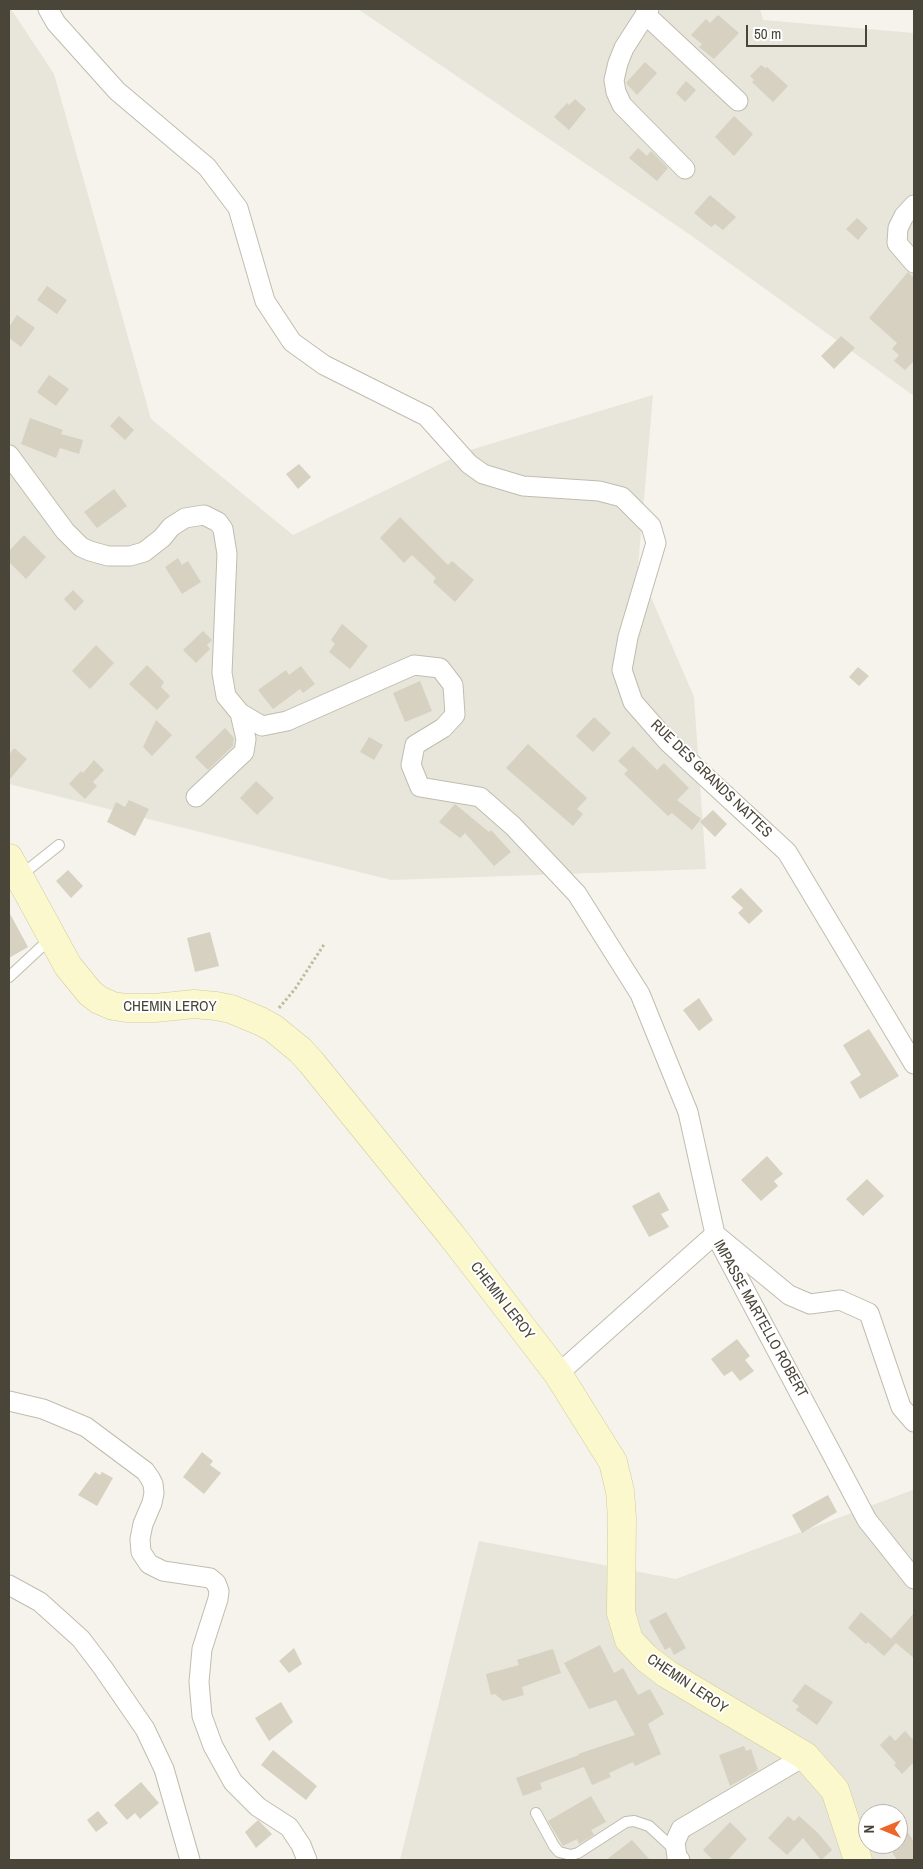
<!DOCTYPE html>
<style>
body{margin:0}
#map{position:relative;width:923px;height:1869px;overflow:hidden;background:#f5f3eb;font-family:"Archivo Narrow",sans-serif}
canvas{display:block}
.frame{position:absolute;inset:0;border:10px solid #494539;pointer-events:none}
.north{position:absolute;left:858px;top:1804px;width:50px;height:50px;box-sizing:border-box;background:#fff;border:1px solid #b6b5b0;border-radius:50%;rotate:270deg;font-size:14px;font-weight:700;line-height:20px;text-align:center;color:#494539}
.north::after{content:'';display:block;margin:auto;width:18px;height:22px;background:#ee6629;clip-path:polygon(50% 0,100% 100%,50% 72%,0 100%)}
.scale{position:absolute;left:746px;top:25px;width:121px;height:22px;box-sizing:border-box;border:2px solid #494539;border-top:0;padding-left:6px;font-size:15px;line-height:18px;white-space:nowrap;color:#494539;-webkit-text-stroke:4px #fff;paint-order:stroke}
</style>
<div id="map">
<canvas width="923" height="1869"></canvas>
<div class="frame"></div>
<div class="north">N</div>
<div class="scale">50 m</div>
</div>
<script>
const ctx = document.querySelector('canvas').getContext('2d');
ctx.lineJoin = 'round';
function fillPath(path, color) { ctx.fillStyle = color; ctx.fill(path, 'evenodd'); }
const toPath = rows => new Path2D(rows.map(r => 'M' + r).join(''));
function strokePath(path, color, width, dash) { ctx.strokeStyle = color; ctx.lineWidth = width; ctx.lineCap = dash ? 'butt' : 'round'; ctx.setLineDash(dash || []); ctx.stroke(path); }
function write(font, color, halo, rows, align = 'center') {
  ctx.font = font + ' "Archivo Narrow",sans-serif'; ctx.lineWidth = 4; ctx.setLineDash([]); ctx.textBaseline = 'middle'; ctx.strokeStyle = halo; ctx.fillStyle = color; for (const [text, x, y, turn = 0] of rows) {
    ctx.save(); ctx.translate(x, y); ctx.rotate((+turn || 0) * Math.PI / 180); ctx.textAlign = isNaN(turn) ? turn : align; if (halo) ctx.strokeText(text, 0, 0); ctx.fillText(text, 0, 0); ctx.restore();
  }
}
fillPath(toPath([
 [9,9,11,9,54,74,151,419,293,535,467,451,653,395,638,567,694,697,706,869,391,880,9,784],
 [358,9,760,9,763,20,914,33,914,396,689,234],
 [914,1489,914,1860,400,1860,479,1541,676,1579,910,1491],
 [868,1814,898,1814,898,1844,868,1844]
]), '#e8e6da');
fillPath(toPath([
 [718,15,739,33,714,59,699,47,702,44,691,35,706,19,710,23],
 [645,62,657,73,637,95,626,83],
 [761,65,765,68,767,67,788,86,773,102,752,82,754,80,750,76],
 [686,81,696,90,685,102,676,93],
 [575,99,586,109,569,130,554,117,567,103,569,105],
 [734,116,753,134,734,156,715,137],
 [638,148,647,156,651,151,668,168,657,181,629,158],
 [710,195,736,217,723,230,715,224,711,227,694,213],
 [857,218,868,228,858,240,846,229],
 [908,272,914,278,914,361,905,370,894,361,899,355,892,349,897,343,869,318],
 [47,286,67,300,57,314,37,300],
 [17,315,35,328,21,347,9,338,9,327],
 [841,336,855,348,834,369,821,356],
 [49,375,69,389,56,406,37,392],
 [119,416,134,430,125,440,110,426],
 [30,418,63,430,61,434,83,440,79,454,60,448,56,458,21,444],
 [299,464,311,477,298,489,286,474],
 [114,489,127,506,97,528,84,512],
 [400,517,448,565,452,561,474,580,455,602,433,582,436,578,412,555,404,563,380,538],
 [24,535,46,557,26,579,9,562,9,551],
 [178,558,182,565,188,561,201,582,182,594,165,567],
 [73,590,84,601,75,611,64,599],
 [342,624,368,646,350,669,329,652,335,644,331,640],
 [203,631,212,640,207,645,210,649,196,663,183,650],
 [96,645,114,663,90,689,72,671],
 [147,665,164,682,161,687,170,696,157,710,129,684],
 [301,666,315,684,303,693,300,689,273,709,258,690,286,670,289,675],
 [858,667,869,676,859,686,849,677],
 [420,681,432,711,405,722,393,693],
 [594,717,611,733,593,752,576,736],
 [156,720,172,735,152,756,143,747],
 [225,728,234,738,233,746,208,770,195,757],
 [369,737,383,745,374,760,360,752],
 [528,744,587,798,577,809,583,814,573,826,506,768],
 [633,746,657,770,664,763,689,788,677,800,701,819,692,830,672,813,668,816,624,774,628,770,618,761],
 [14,748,27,759,9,780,9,755],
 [94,760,104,770,93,782,97,786,85,799,69,784,81,771,83,773],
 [256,781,274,798,257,815,240,798],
 [129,800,149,809,135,836,107,822,116,802,125,807],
 [455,804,489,832,491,830,511,852,494,866,465,833,460,838,439,822],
 [713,810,727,824,715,837,700,822],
 [68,870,83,886,71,898,56,881],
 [741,888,763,911,749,924,738,913,743,908,731,897],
 [9,912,28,947,9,958],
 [210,932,219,966,195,972,187,938],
 [699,998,713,1020,699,1031,683,1010],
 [869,1029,899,1076,860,1099,850,1082,861,1075,843,1045],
 [767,1156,783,1174,774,1181,778,1186,761,1201,741,1180],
 [867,1179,884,1196,863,1216,846,1199],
 [659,1192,669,1210,661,1214,669,1227,649,1237,632,1206],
 [737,1339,750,1356,745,1360,754,1371,740,1381,732,1371,724,1376,711,1359],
 [202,1452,213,1461,210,1465,221,1473,204,1494,183,1477],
 [95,1472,100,1475,102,1472,113,1478,97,1506,78,1495],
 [828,1495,837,1512,802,1533,792,1515],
 [666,1612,686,1648,674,1655,670,1647,665,1650,649,1621],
 [861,1612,896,1643,884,1656,868,1642,866,1644,848,1628],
 [914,1613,914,1658,891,1639],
 [600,1645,614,1673,623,1668,638,1695,650,1689,664,1714,648,1724,661,1754,635,1766,633,1762,609,1773,611,1777,592,1785,584,1767,540,1783,542,1789,523,1796,516,1778,579,1755,578,1754,635,1735,616,1700,589,1709,564,1663],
 [294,1648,302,1664,289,1673,279,1661],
 [553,1649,561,1673,522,1687,524,1695,503,1701,495,1694,491,1695,486,1674,519,1665,517,1660],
 [805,1684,833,1702,817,1725,796,1710,799,1706,792,1701],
 [281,1702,293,1722,269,1741,255,1718],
 [905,1731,914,1741,914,1762,902,1774,894,1765,896,1763,880,1745,890,1735,895,1741],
 [744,1746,746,1751,751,1749,758,1770,730,1786,719,1755],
 [273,1750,317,1786,306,1800,261,1765],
 [141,1782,159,1803,140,1819,135,1813,127,1820,114,1805],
 [591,1796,606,1822,591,1830,594,1835,579,1844,577,1839,563,1846,548,1821],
 [98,1811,108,1823,96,1832,87,1820],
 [788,1816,794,1821,799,1816,818,1833,832,1850,821,1860,803,1838,787,1855,768,1838],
 [898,1817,914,1842,914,1860,897,1860,887,1844,898,1844],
 [258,1820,272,1834,256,1848,245,1832],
 [730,1822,747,1839,728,1860,713,1860,703,1850],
 [632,1840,650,1860,606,1860]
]), '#d6d1c1');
const lane = toPath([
 [20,876,59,845],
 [9,977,51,938],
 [536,1813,554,1846,559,1852,571,1855,578,1853,626,1822,634,1821,649,1826,675,1850]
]);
const street = toPath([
 [48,9,56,23,117,91,207,167,238,208,265,301,292,342,324,365,426,416,469,464,483,474,523,486,599,491,622,497,651,526,656,543,628,637,622,670,633,702,668,742,787,852,914,1064],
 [649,9,624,48,618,63,614,80,616,92,622,105,685,169],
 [645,14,738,101],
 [914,205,904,216,898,228,897,243,914,263],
 [9,455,65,531,81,547,90,551,108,556,130,556,144,552,162,538,171,527,185,518,204,515,218,522,223,529,227,554,222,673,226,696,240,713,262,726,287,721,414,665,440,668,453,685,455,715,443,728,415,745,411,765,420,787,480,797,513,826,577,894,640,994,688,1112,715,1234,789,1295,810,1304,840,1300,869,1313,901,1407,914,1422],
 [196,797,244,752,246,739,240,713],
 [558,1374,715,1234,867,1520,914,1579],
 [9,1401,43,1409,86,1427,145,1471,150,1478,153,1484,154,1493,152,1503,143,1524,140,1539,141,1552,149,1564,163,1571,210,1578,216,1583,219,1591,218,1599,202,1649,199,1682,202,1716,213,1746,233,1782,258,1807,289,1827,301,1845,307,1860],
 [9,1585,40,1602,81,1639,103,1668,145,1729,164,1769,190,1860],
 [680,1860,677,1857,675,1842,681,1829,805,1756]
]);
const secondary = toPath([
 [9,858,68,966,90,993,99,1000,113,1006,127,1008,155,1008,194,1004,216,1006,231,1009,260,1021,273,1028,300,1050,311,1062,452,1236,558,1374,613,1462,620,1491,622,1518,621,1613,629,1640,646,1658,667,1674,805,1756,835,1790,858,1860]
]);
strokePath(lane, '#c0bdae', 12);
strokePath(street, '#c0bdae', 21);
strokePath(secondary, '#d2cc9d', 29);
strokePath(toPath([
 [279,1008,295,989,325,943]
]), '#c1baa0', 3, [2.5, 2.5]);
strokePath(lane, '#fff', 10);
strokePath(street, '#fff', 19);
strokePath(secondary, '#fcf8ce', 28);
write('15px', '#494539', '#fff', [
 ["RUE DES GRANDS NATTES",711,779,44],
 ["CHEMIN LEROY",170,1007],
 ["CHEMIN LEROY",502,1301,52],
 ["IMPASSE MARTELLO ROBERT",760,1319,61],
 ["CHEMIN LEROY",687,1684,34]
]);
</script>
